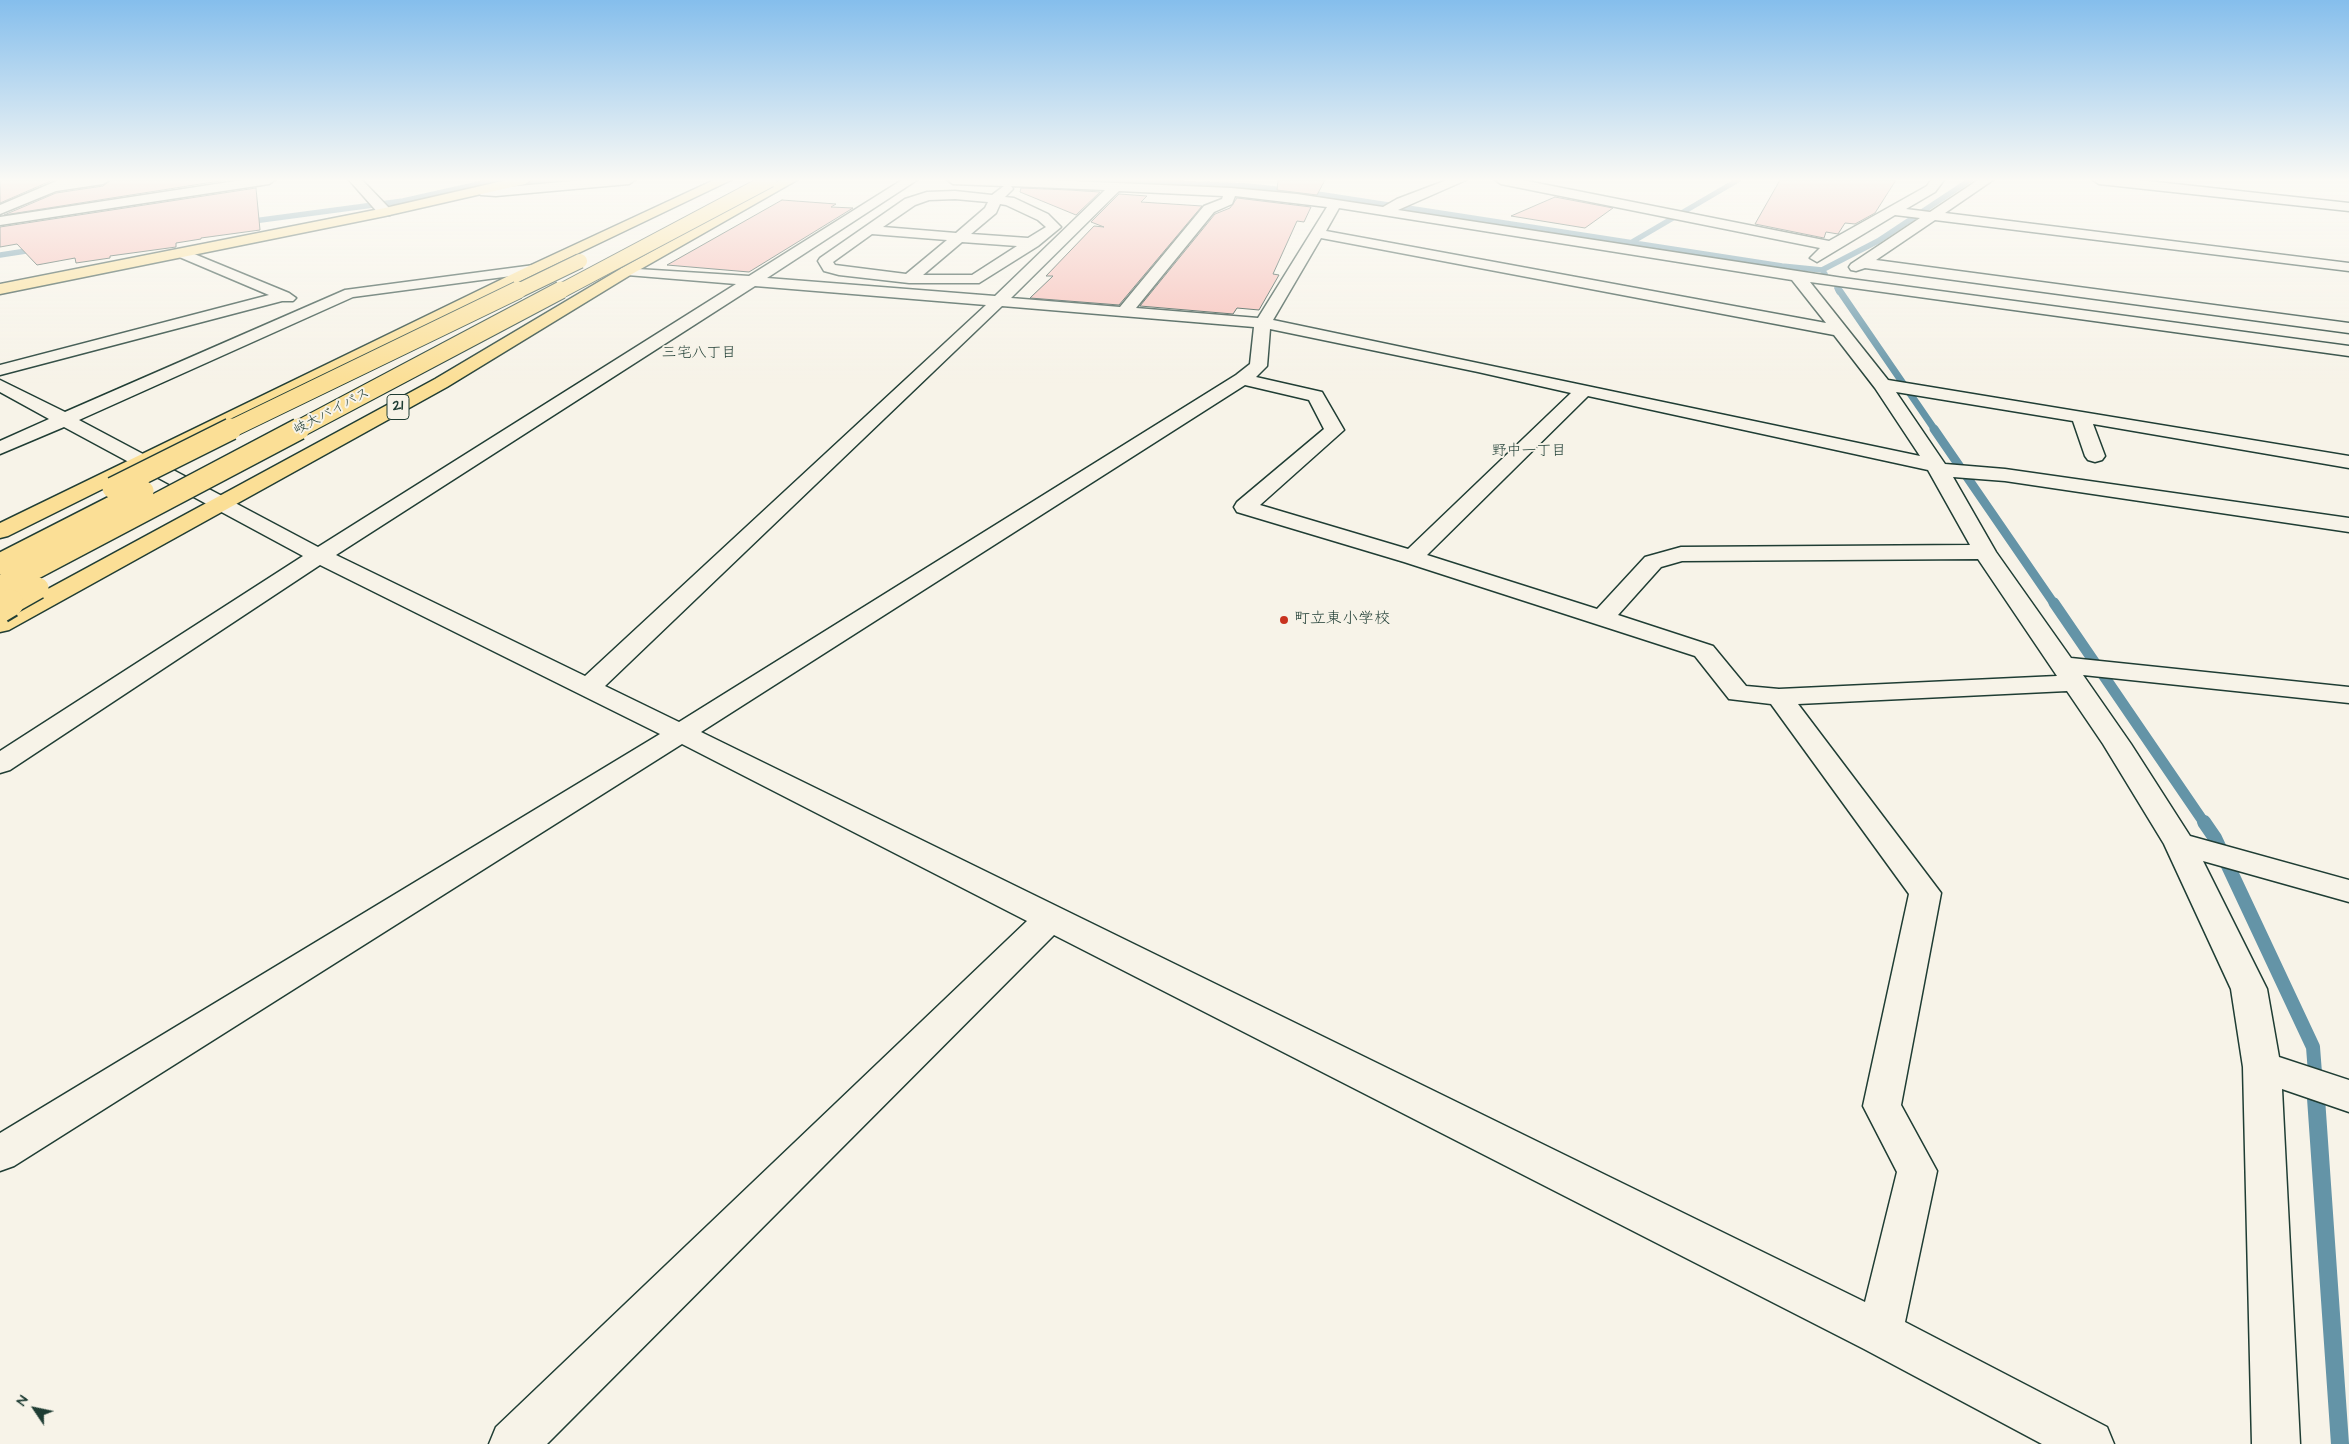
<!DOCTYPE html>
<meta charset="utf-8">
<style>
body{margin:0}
#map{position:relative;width:2349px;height:1444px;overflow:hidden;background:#f7f3e8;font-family:"Architects Daughter",sans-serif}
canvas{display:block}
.north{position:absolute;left:10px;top:1384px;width:50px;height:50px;-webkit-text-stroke:4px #f7f3e8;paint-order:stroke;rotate:304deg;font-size:14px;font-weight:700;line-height:20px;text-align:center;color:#1f3d34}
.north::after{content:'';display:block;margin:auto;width:18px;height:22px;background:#1f3d34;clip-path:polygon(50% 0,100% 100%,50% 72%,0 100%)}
</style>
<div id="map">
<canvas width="2349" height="1444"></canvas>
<div class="north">N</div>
</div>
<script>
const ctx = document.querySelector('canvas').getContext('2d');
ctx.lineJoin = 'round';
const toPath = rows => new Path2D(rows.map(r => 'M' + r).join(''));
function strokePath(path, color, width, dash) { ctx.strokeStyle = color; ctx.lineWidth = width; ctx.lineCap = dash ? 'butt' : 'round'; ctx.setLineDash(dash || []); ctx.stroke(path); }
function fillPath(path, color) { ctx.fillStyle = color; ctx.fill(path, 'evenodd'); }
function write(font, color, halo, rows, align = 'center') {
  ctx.font = font + ' "Architects Daughter","Klee One",sans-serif'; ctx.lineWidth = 4; ctx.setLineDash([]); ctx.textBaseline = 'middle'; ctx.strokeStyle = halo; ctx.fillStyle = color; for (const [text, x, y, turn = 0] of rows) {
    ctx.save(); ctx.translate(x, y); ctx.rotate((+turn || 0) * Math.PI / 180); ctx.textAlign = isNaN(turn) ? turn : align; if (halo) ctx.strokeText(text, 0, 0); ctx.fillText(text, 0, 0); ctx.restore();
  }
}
strokePath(toPath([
 [1089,180,1248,186,1311,193,1782,266,1822,270],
 [246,222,403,201,483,183,573,180],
 [1632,242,1738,180],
 [0,255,39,249],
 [1825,274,1822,270,1878,241,1970,180],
 [1837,288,1839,292]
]), '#6494a7', 5.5);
strokePath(toPath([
 [1839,290,1935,430]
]), '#6494a7', 7);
strokePath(toPath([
 [1934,429,2055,605]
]), '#6494a7', 9);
strokePath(toPath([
 [2054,603,2205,824]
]), '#6494a7', 11);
strokePath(toPath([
 [2204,822,2215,838,2313,1047,2317,1099]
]), '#6494a7', 14);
strokePath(toPath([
 [2316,1098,2340,1444]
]), '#6494a7', 18);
const building = toPath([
 [0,180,53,180,0,203,0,180],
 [111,180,226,180,4,215,56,193,103,186,111,180],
 [1278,180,1325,180,1317,195,1277,190,1278,180],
 [1780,180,1896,180,1875,213,1855,224,1845,223,1838,234,1826,232,1824,238,1755,224,1780,180],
 [256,188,260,230,201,238,201,239,176,243,176,247,110,256,110,258,76,263,75,258,37,265,17,244,0,247,0,227,256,188],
 [1021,188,1069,190,1100,192,1076,215,1020,192,1021,188],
 [1119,194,1147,196,1141,202,1202,206,1119,305,1030,298,1053,276,1046,276,1094,226,1104,227,1091,222,1119,194],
 [1555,197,1613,208,1585,228,1511,216,1555,197],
 [1237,198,1311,207,1304,222,1297,221,1273,274,1279,275,1259,310,1237,308,1233,314,1140,306,1215,214,1230,208,1237,198],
 [782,200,836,204,831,207,853,208,749,272,667,265,782,200]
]);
fillPath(building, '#f7bbb5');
strokePath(building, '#1f3d34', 1);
const minor = toPath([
 [59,180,109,180,103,184,56,191,0,214,0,205,59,180],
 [242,180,275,180,269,184,0,225,0,217,242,180],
 [349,180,362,180,390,209,392,212,390,215,380,215,349,180],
 [583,180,635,180,629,184,496,196,481,195,475,191,481,187,496,188,583,180],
 [902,180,917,180,767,278,995,296,1105,190,1011,186,1013,189,1005,197,1014,198,1048,214,1061,227,1038,246,979,283,909,283,839,275,824,271,818,261,820,258,905,199,927,192,955,191,992,195,1004,186,953,184,947,180,1047,180,1231,188,1297,194,1383,207,1397,199,1447,180,1466,180,1398,210,1843,278,2349,346,2349,356,1810,282,1888,380,2349,456,2349,468,2093,424,2105,456,2102,460,2095,462,2088,460,2085,456,2073,421,1896,392,1945,464,2005,469,2349,518,2349,532,2005,481,1953,477,1996,552,2071,658,2349,687,2349,703,2083,675,2131,744,2190,836,2349,880,2349,902,2203,861,2267,989,2279,1057,2349,1080,2349,1112,2282,1089,2300,1444,2252,1444,2243,1067,2231,989,2164,844,2103,744,2067,691,1798,704,1941,893,1901,1105,1937,1171,1905,1322,2107,1427,2114,1444,2042,1444,1864,1349,1054,935,547,1444,489,1444,496,1427,1027,921,682,744,14,1166,0,1171,0,1133,660,734,320,565,10,770,0,773,0,751,303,556,64,427,0,454,0,441,49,419,0,392,0,380,65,412,345,290,534,265,539,266,541,269,534,273,353,297,79,420,318,547,736,284,627,275,620,271,622,268,749,276,902,180],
 [1119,191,1223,196,1222,199,1204,206,1120,307,1011,298,1119,191],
 [1235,196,1327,207,1258,318,1136,308,1214,212,1232,204,1235,196],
 [955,199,988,202,985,208,956,233,883,227,915,205,929,200,955,199],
 [1000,204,1006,205,1038,220,1046,227,1028,238,971,234,996,213,1000,204],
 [1339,208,1792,280,1826,323,1326,231,1339,208],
 [872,234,947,240,906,274,835,265,833,262,872,234],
 [1321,238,1834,335,1875,388,1920,456,1273,320,1321,238],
 [962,242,1017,246,972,275,923,275,962,242],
 [755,286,986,305,585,676,336,555,755,286],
 [1002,306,1254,327,1250,364,1236,375,679,722,605,686,1002,306],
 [1270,329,1478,372,1571,393,1408,549,1260,505,1344,430,1322,392,1256,377,1267,366,1270,329],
 [1245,385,1309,400,1324,429,1237,502,1234,507,1237,512,1404,562,1695,656,1729,699,1771,704,1909,894,1863,1106,1897,1172,1865,1302,701,732,1245,385],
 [1588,396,1928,470,1970,545,1681,547,1645,557,1597,609,1427,555,1588,396],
 [1978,559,2057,676,1779,689,1746,686,1713,646,1618,615,1661,567,1682,561,1978,559],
 [1495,180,1522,180,1829,241,1927,186,1931,180,1944,180,1935,192,1906,209,1930,212,1978,180,1993,180,1945,213,2349,263,2349,271,1935,220,1876,260,2349,323,2349,333,1865,268,1856,271,1851,270,1849,267,1851,264,1920,218,1895,215,1817,262,1810,258,1820,248,1501,184,1495,180],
 [2093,180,2138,180,2349,203,2349,211,2099,184,2093,180],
 [182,249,289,293,296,298,293,301,282,301,0,375,0,365,269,295,177,256,175,253,182,249]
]);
const major = toPath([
 [507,180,531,180,525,184,385,216,0,294,0,284,385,208,507,180]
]);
const highway = toPath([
 [714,180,731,180,539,272,8,536,0,538,0,523,529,266,714,180],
 [781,180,797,180,632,274,447,387,9,630,0,632,0,615,435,379,622,268,781,180]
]);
strokePath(minor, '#1f3d34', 3);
strokePath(major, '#1f3d34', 3);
strokePath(highway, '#1f3d34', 3);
fillPath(minor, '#f7f3e8');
fillPath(major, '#fbdf96');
fillPath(highway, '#fbdf96');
const highwayBridgeFar3 = toPath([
 [516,292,580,261],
 [559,292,770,180]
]);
const highwayBridgeFar2 = toPath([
 [229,430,518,290],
 [297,430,561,290]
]);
const highwayBridgeFar1 = toPath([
 [113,488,231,429],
 [0,564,143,491],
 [0,587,299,429],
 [8,605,38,588]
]);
const highwayBridge = toPath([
 [0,609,10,603]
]);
strokePath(highwayBridgeFar3, '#1f3d34', 16, []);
strokePath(highwayBridgeFar2, '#1f3d34', 19, []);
strokePath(highwayBridgeFar1, '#1f3d34', 24, []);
strokePath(highwayBridge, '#1f3d34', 31, []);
strokePath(highwayBridgeFar3, '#fbdf96', 14);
strokePath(highwayBridgeFar2, '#fbdf96', 17);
strokePath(highwayBridgeFar1, '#fbdf96', 21);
strokePath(highwayBridge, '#fbdf96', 27);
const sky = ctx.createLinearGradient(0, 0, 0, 383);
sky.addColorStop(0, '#85beec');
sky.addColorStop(0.47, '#fbfaf5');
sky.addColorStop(1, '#fbfaf500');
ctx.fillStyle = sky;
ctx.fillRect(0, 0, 2349, 383);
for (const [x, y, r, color] of [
 [1284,620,5,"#c8321e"]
]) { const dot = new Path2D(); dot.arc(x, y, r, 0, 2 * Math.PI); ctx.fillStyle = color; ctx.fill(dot); strokePath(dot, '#f7f3e8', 2); }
write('14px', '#1f3d34', '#f7f3e8', [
 ["岐大バイパス",332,412,-28]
]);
write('15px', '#1f3d34', '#f7f3e8', [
 ["三宅八丁目",699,354],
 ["野中一丁目",1529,452]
]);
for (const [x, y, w] of [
 [398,407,22]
]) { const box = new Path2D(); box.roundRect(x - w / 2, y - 12.5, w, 25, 4); ctx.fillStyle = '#f7f3e8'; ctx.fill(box); strokePath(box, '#1f3d34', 1); }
write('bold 15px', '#1f3d34', null, [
 ["21",398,407]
]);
write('16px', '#1f3d34', '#f7f3e8', [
 ["町立東小学校",1294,620]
], 'left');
</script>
